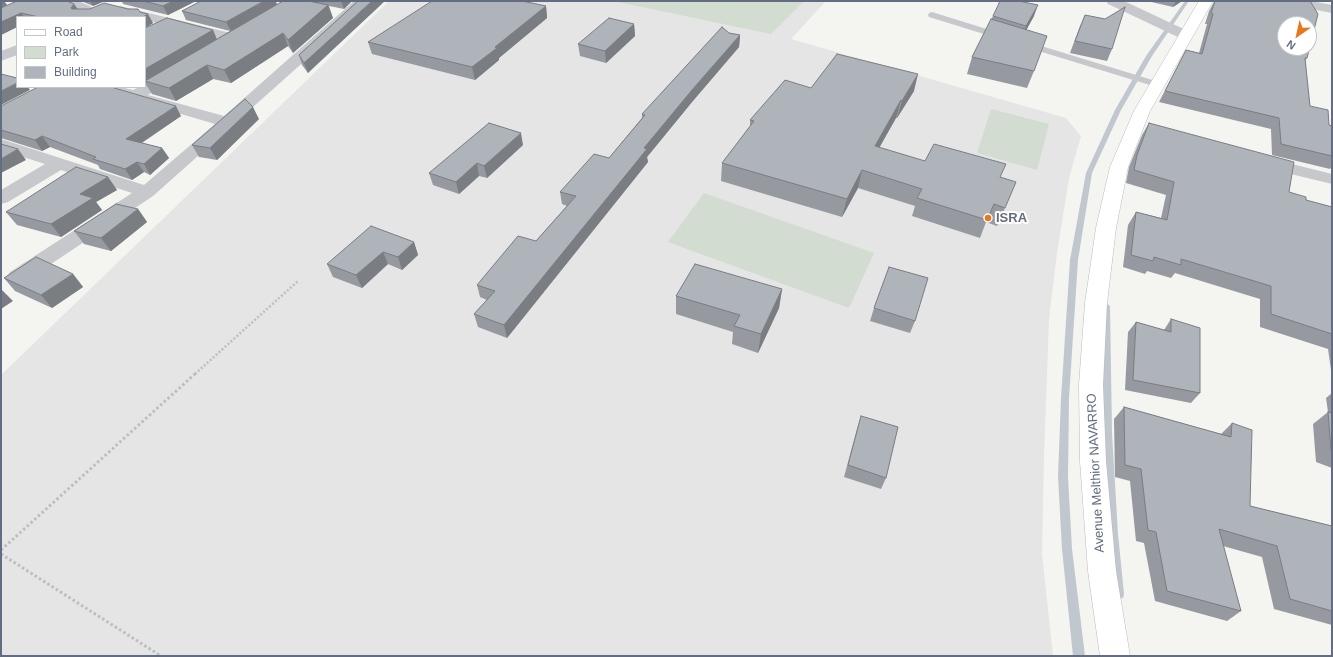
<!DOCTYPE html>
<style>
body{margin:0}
#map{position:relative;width:1333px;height:657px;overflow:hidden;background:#f4f5f0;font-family:Arial,sans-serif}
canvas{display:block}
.frame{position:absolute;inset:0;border:2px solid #636d82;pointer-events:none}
.legend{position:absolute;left:16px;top:16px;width:130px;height:72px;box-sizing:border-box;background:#fff;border:1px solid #c1c5cd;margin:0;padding:5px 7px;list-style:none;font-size:12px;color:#636d82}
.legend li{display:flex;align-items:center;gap:8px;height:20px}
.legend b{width:20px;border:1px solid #c1c5cd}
.north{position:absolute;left:1277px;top:16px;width:40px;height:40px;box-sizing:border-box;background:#fff;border:1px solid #c1c5cd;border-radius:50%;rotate:214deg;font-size:11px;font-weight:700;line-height:16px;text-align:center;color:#636d82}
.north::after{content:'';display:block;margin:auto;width:14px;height:18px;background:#e7781e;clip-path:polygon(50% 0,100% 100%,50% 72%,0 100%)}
</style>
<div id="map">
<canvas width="1333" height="657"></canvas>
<div class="frame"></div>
<ul class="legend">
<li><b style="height:5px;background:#fff"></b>Road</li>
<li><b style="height:11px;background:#d3dcd1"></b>Park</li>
<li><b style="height:11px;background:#afb3ba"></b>Building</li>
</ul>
<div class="north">N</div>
</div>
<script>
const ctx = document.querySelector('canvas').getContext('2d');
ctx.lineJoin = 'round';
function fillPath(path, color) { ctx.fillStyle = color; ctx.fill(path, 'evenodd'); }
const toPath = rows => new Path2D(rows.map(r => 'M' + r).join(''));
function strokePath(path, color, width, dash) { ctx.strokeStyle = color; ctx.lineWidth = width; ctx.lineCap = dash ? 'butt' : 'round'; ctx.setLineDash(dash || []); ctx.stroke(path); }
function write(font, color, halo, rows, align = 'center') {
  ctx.font = font + ' Arial,sans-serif'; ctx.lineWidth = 4; ctx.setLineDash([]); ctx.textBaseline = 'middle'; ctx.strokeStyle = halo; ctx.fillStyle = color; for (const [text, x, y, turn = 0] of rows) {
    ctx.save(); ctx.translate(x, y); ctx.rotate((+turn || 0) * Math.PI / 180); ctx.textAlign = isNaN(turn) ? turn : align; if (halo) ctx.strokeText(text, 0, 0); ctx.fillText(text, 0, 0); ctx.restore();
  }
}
fillPath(toPath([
 [389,1,826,1,791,39,1066,118,1081,136,1069,178,1057,253,1049,319,1044,454,1042,554,1053,656,1,656,1,375]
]), '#e4e5e4');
fillPath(toPath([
 [613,1,804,1,771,34],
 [991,109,1049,124,1037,170,977,153],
 [704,193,874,253,849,308,668,242]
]), '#d3dcd1');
fillPath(toPath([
 [1185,1,1189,1,1152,56,1121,110,1092,173,1078,260,1069,398,1068,477,1072,549,1085,656,1073,656,1062,549,1058,477,1061,398,1070,260,1086,173,1115,110,1146,56,1185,1],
 [1106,303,1110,306,1112,433,1118,534,1124,594,1123,598,1119,599,1115,598,1114,594,1108,534,1102,433,1102,306,1106,303]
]), '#c0c7ce');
const secondary = toPath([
 [1199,1,1213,1,1150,111,1128,167,1116,228,1107,303,1103,385,1106,461,1116,571,1130,656,1100,656,1088,571,1080,461,1079,385,1085,303,1096,228,1110,167,1134,111,1199,1]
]);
strokePath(secondary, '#b8bbc0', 1);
strokePath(toPath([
 [195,374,298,281]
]), '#bdbec0', 2.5, [2, 2]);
strokePath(toPath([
 [1,550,196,373],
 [1,554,161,656]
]), '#bdbec0', 3, [2.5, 2.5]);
fillPath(toPath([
 [932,12,1006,35,1008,37,1003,40,1000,39,929,17,928,15,929,13,932,12],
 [1025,41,1159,82,1161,84,1156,87,1153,86,1022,46,1020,44,1025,41]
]), '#c6c8cc');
fillPath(toPath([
 [60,1,78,1,99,10,101,13,99,16,89,16,62,4,60,1],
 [354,1,369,1,308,58,153,196,24,282,17,284,10,282,7,277,10,272,132,193,61,170,8,202,1,204,1,190,45,164,1,150,1,139,144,185,215,124,99,90,96,87,121,87,133,90,139,87,145,87,145,84,169,70,174,68,179,70,182,73,179,76,148,95,224,116,354,1],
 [1106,1,1124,1,1190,32,1192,35,1190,38,1185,39,1180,38,1108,4,1106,1],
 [1283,1,1311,1,1332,5,1332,13,1290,5,1285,4,1283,1],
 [120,6,239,35,241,38,239,41,234,42,145,20,145,17,132,17,115,13,113,10,115,7,120,6],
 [17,45,17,55,1,61,1,51,17,45],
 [1264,157,1332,174,1332,184,1258,166,1255,162,1258,158,1264,157]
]), '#c6c8cc');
fillPath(secondary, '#fff');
fillPath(toPath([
 [1,1,4,1,7,5,4,6,74,4,78,9,140,12,153,23,145,28,145,17,17,17,17,27,1,35],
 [81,1,105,1,93,6],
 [122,1,196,1,168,15,123,4],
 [309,1,352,1,344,9,329,6,333,18,293,53,288,46,231,83,213,79,176,101,152,94,145,83,145,28,213,30,217,39,230,31,186,20,182,11,277,4],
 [358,1,308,73,302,65,299,55],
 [1147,1,1182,1,1173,7],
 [1214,1,1310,1,1307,58,1305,61,1310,106,1329,125,1332,126,1332,166,1330,169,1272,155,1271,129,1159,102,1186,50,1199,53,1207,24,1205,24,1209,11,1214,2],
 [546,6,547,18,499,58,499,60,475,80,372,54,368,42],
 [1085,15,1112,49,1107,61,1070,53,1080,26],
 [993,16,1034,16,1026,30,1034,71,1027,88,967,74,972,57],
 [634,24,635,36,606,63,580,56,578,44],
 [729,33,740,35,739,47,692,102,647,157,648,162,507,338,478,327,474,314,487,300,480,297,477,285,536,241,567,206,562,204,560,192,609,158,642,118,642,114],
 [811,88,914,91,897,118,896,118,879,148,925,161,1000,177,1005,208,997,226,986,222,980,238,912,216,915,206,858,188,842,217,721,181,722,163,750,127,750,120],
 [1,106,181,116,142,143,162,148,169,158,150,175,144,172,132,180,100,169,98,165,50,147,42,151,1,138],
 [259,119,217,160,199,157,192,145],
 [1149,123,1289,192,1306,200,1332,207,1332,377,1328,349,1260,327,1260,299,1175,273,1171,278,1147,271,1145,274,1123,267,1128,225,1136,212,1161,218,1166,195,1126,183,1129,167,1142,135],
 [523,145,487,178,479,176,459,194,433,185,429,173],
 [108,177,117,190,96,202,102,210,61,237,17,225,6,212],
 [138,209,147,222,111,251,84,244,74,231],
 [414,242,418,255,402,270,388,264,362,288,333,277,327,264],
 [73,274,83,287,52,308,15,291,4,278],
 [782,289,779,308,758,353,732,344,733,332,676,314,676,296],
 [874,308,915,321,910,333,870,321],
 [1171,319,1200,393,1191,403,1125,390,1128,332,1136,322,1164,330],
 [1332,393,1332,468,1316,462,1313,424,1328,412,1326,398],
 [1124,407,1221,434,1232,423,1250,506,1332,526,1332,625,1274,609,1262,557,1223,546,1241,611,1227,621,1155,601,1144,543,1136,541,1130,481,1115,477,1114,419],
 [861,416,886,478,881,489,844,477,857,429]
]), '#969aa0');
fillPath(toPath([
 [1,1,4,1,7,5,1,8],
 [90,1,105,1,93,6],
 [173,1,196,1,168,15,163,6],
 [264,1,276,1,277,5,231,31,226,22],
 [341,1,352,1,344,9],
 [372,1,385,1,308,73,304,63],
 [1176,1,1182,1,1173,7],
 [74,4,80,13,76,17,71,8],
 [328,5,333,18,293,53,288,40],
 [1038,5,1034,16,1022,38,1026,26],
 [546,6,547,18,499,58,499,60,475,80,472,67,495,47],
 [138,9,143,17,148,14,153,23,145,28,145,17,142,17],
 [21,13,24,17,17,17,17,27,1,35,1,22],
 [634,24,635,36,606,63,605,51],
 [213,30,217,40,145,81,145,69],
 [283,33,288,46,231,83,224,70],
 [740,35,739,47,692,102,647,157,648,162,507,338,504,325,644,148,692,90],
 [207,65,213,79,176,101,169,88],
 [918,74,914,91,897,118,902,101],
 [17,83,17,87,28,87,30,90,1,105,1,91],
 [901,100,896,118,870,164,875,146],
 [176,106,181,116,132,149,126,139],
 [253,107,259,119,217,160,210,148],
 [521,133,523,145,487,178,484,166],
 [42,136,50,147,42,151,35,140],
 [162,148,169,158,150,175,144,164],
 [18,149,26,160,1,173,1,159],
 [137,162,144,172,132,180,125,169],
 [477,163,479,176,459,194,456,182],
 [862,170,858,188,842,217,847,199],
 [108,177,117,190,96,202,102,210,61,237,51,224,80,194],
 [138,209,147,222,111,251,101,238],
 [414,242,418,255,402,270,398,257],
 [383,252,388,264,362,288,356,275],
 [73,274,83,287,52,308,41,295],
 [1,289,13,301,1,309],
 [782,289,779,308,758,353,761,334]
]), '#7a7d82');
const building = toPath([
 [17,1,67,1,74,4,71,8,72,9,90,9,104,3,128,9,138,9,140,12,148,14,143,17,39,17,21,13,1,22,1,8,17,1],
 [143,1,173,1,163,6,143,1],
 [201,1,264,1,226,22,182,11,201,1],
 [283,1,308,1,328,5,288,40,283,33,224,70,207,65,169,88,145,81,283,1],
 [358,1,372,1,304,63,299,55,358,1],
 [432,1,522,1,546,6,495,47,497,48,472,67,368,42,432,1],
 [1000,1,1019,1,1038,5,1026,26,993,16,1000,1],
 [1215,1,1310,1,1318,14,1307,58,1305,58,1310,106,1328,110,1329,125,1332,126,1332,156,1281,144,1279,118,1165,91,1186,50,1202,54,1213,14,1211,13,1215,1],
 [1285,24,1309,24,1309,48,1285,48,1285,24],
 [1125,7,1112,49,1075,41,1085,15,1105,19,1125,7],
 [167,18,213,30,145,69,145,28,167,18],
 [609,18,634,24,605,51,578,44,609,18],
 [991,19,1047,36,1034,71,972,57,991,19],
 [722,27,729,33,740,35,692,90,644,148,647,149,504,325,474,314,495,291,477,285,518,236,536,241,576,196,560,192,594,154,609,158,645,115,642,114,722,27],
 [837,54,918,74,902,101,901,100,875,146,925,161,934,144,1006,164,1000,177,1016,182,1005,208,994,204,987,220,917,198,922,189,862,170,847,199,722,163,754,121,750,120,785,80,811,88,837,54],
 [1,74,17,78,17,83,1,91,1,74],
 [38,87,111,87,176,106,126,139,162,148,144,164,137,162,125,169,93,159,96,157,42,136,35,140,1,130,1,106,38,87],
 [245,99,253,107,210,148,192,145,245,99],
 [489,123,521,133,484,166,477,163,456,182,429,173,489,123],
 [1149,123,1294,162,1289,192,1306,197,1306,200,1332,207,1332,334,1271,314,1271,286,1181,259,1181,265,1154,257,1153,261,1131,255,1136,212,1167,220,1174,182,1134,170,1137,155,1149,123],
 [1,144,18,149,1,159,1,144],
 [76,167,108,177,80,194,93,198,51,224,6,212,76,167],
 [116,204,138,209,101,238,74,231,116,204],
 [371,226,414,242,398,257,383,252,356,275,327,264,371,226],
 [36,257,73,274,41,295,4,278,36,257],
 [695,264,782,289,761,334,734,326,740,315,676,296,695,264],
 [889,267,928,278,915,321,874,308,889,267],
 [1171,319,1200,328,1200,393,1133,380,1136,322,1171,332,1171,319],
 [1124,407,1231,437,1232,423,1252,430,1250,506,1332,526,1332,611,1290,599,1277,546,1219,529,1241,611,1167,591,1156,532,1148,530,1141,469,1125,465,1124,407],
 [1328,412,1332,413,1332,451,1331,450,1328,412],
 [861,416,898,427,886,478,848,465,861,416]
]);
fillPath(building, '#afb3ba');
strokePath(building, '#7a7d82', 1);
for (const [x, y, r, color] of [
 [988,218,4,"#e7781e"]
]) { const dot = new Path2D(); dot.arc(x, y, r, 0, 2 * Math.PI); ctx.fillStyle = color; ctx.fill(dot); strokePath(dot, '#fff', 1.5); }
write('bold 13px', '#636d82', '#fff', [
 ["ISRA",996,218]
], 'left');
write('13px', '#636d82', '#fff', [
 ["Avenue Melthior NAVARRO",1096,473,-93]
]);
</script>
